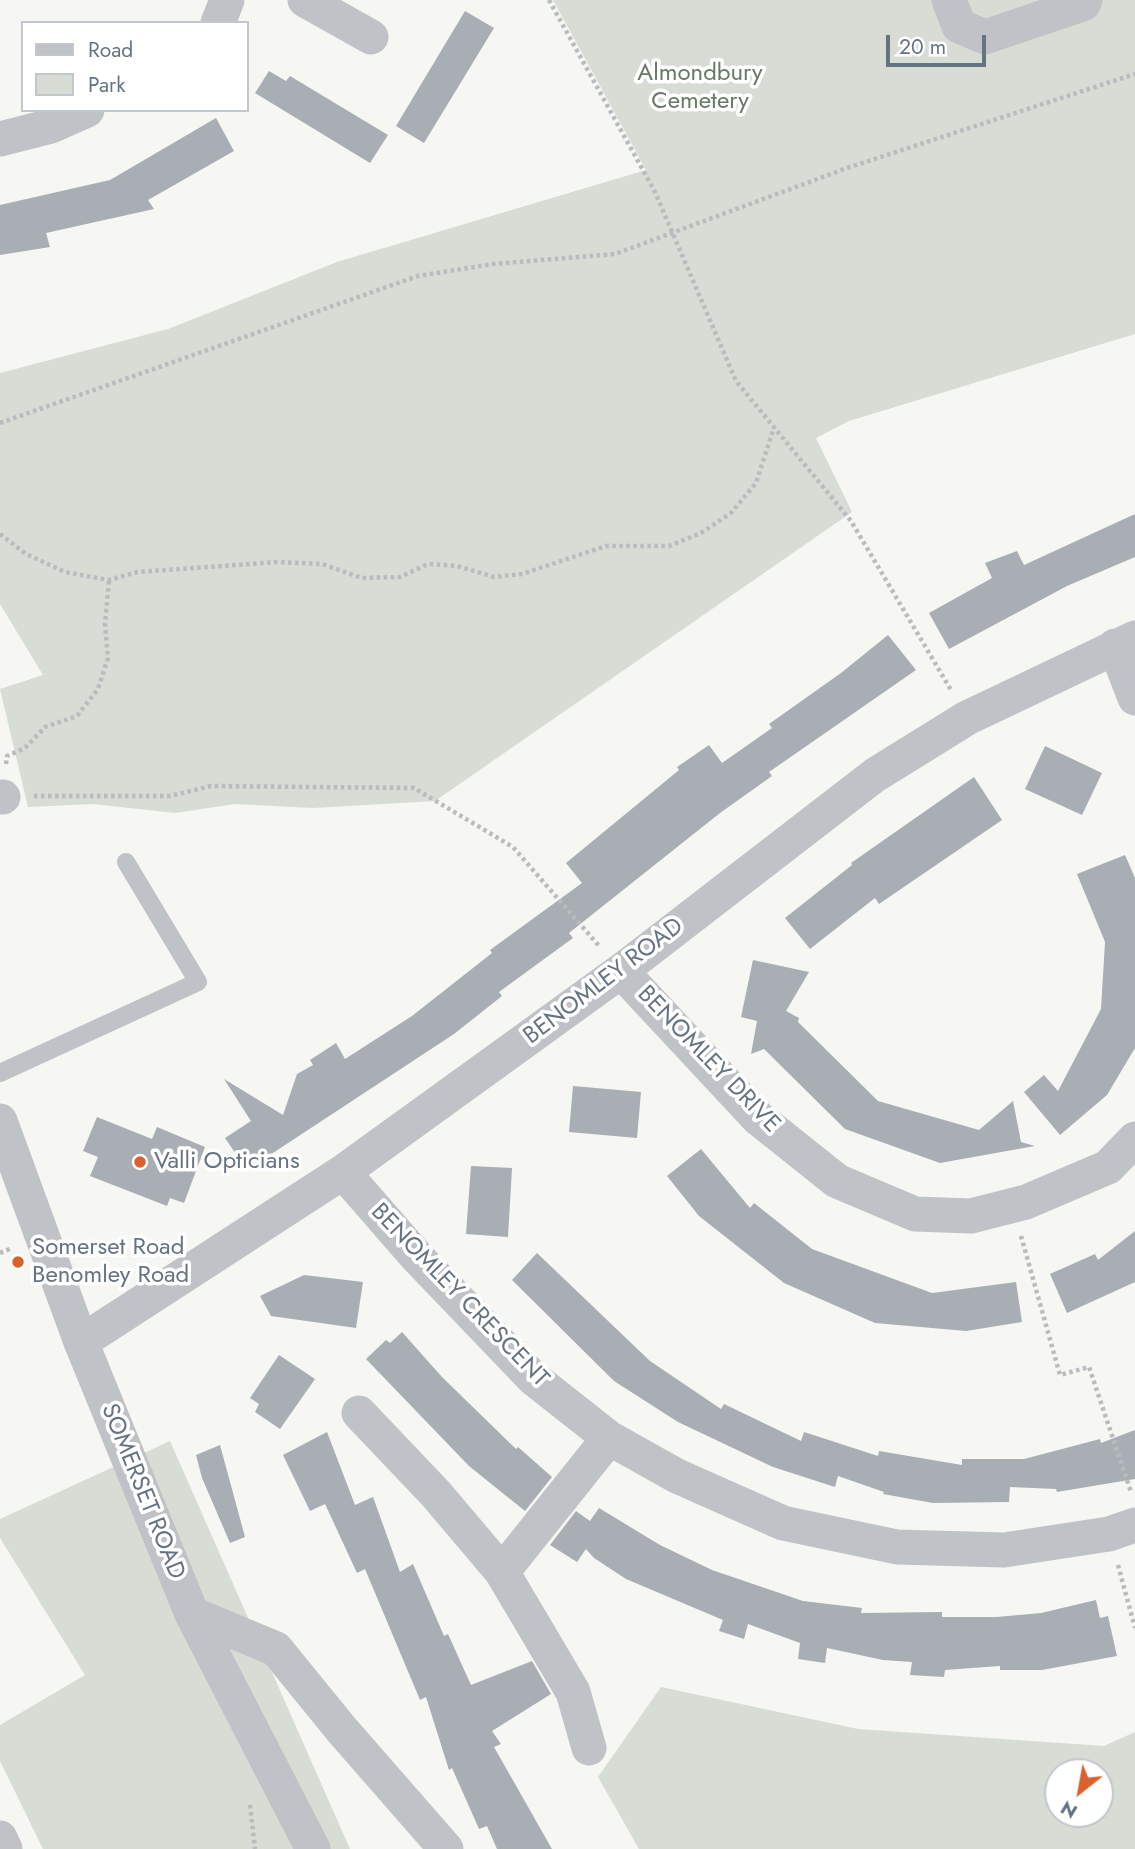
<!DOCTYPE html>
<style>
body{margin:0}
#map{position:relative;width:1135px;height:1849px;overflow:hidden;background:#f6f6f3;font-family:Jost,sans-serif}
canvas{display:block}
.legend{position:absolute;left:21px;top:21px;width:228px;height:91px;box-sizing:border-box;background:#fff;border:2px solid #c2c7cd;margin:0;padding:9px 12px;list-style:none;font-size:21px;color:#667482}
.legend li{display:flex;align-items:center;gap:14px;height:35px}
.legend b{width:35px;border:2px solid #c2c7cd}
.north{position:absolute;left:1044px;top:1758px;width:70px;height:70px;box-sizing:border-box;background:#fff;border:2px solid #c2c7cd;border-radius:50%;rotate:211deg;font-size:19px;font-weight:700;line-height:28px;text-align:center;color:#667482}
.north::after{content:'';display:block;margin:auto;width:24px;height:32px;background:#da612e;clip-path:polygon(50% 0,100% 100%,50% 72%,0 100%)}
.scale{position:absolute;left:886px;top:35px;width:100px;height:32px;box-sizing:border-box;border:4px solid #667482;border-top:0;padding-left:9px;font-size:21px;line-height:24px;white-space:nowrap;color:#667482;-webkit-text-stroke:5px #fff;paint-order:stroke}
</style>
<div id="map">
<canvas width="1135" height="1849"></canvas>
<ul class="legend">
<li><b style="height:9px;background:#bfc2c6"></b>Road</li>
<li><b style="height:19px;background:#d7dcd4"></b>Park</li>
</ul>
<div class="north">N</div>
<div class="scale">20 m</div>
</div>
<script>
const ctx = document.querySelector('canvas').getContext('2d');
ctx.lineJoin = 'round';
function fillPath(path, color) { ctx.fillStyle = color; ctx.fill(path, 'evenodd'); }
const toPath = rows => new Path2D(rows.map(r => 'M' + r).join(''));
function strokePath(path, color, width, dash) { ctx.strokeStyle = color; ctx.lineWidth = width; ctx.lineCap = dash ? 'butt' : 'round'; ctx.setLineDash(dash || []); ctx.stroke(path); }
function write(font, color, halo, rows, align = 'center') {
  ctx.font = font + ' Jost,sans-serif'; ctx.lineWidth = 7; ctx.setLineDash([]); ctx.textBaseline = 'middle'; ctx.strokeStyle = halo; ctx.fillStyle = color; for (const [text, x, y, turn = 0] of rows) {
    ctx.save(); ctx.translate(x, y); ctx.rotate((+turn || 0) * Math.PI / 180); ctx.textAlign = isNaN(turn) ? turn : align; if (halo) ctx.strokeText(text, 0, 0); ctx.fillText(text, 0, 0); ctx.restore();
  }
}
fillPath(toPath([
 [553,0,1135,0,1135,334,849,421,816,438,852,512,435,801,313,808,235,804,175,813,93,804,28,807,0,689,43,675,0,604,0,373,168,329,337,262,646,170],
 [170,1441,350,1849,43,1849,0,1761,0,1725,85,1675,0,1538,0,1519],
 [661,1687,858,1729,1104,1746,1135,1732,1135,1849,639,1849,598,1777],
 [1058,1772,1100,1772,1100,1814,1058,1814]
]), '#d7dcd4');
fillPath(toPath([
 [465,11,494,28,424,143,396,126],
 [269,71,286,81,290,76,388,135,370,163,255,93],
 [216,118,234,151,148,200,154,209,46,233,50,247,0,255,0,205,110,180],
 [1135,514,1135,557,1067,586,949,649,929,613,992,578,985,563,1017,551,1024,565],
 [888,635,916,670,769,772,772,776,720,813,569,933,573,938,499,992,502,996,454,1034,247,1170,225,1138,251,1121,224,1079,283,1115,297,1074,313,1065,310,1060,336,1043,345,1059,412,1016,492,953,490,950,582,883,566,863,679,770,677,767,709,745,722,763,772,728,769,724,841,673],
 [1045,746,1102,773,1082,815,1025,789],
 [974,777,1002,820,879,904,875,898,810,949,785,918,852,865,851,863],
 [1125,855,1135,878,1135,1048,1107,1095,1060,1135,1024,1092,1044,1075,1058,1091,1101,1009,1105,942,1077,874],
 [753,960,809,972,786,1011,799,1018,798,1022,878,1101,979,1130,1013,1101,1021,1142,1035,1146,940,1163,845,1129,764,1049,751,1054,757,1021,741,1017],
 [573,1086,641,1092,637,1138,569,1132],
 [97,1117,152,1139,157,1127,205,1147,184,1203,170,1198,167,1206,90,1176,98,1157,83,1151],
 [701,1149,750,1208,754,1203,812,1249,932,1293,1016,1282,1022,1322,966,1331,875,1323,784,1283,699,1216,667,1176],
 [471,1166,512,1168,508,1237,466,1234],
 [1135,1231,1135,1282,1067,1313,1050,1274,1095,1254,1098,1260],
 [537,1253,650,1361,721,1409,724,1404,801,1441,804,1432,878,1456,879,1451,962,1465,962,1459,1024,1459,1100,1439,1101,1443,1135,1430,1135,1479,1057,1492,1056,1489,1010,1487,1009,1502,933,1503,883,1494,884,1492,838,1476,835,1487,773,1467,678,1422,614,1381,512,1280],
 [304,1275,363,1282,356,1328,271,1316,260,1296],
 [402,1332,442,1377,516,1449,518,1447,552,1477,525,1511,469,1466,366,1359,386,1340,390,1343],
 [279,1355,315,1379,280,1429,255,1412,259,1404,250,1398],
 [327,1432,355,1505,373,1497,400,1572,413,1564,444,1636,448,1634,471,1685,532,1661,551,1694,492,1731,501,1744,494,1747,552,1849,497,1849,487,1826,479,1829,452,1768,449,1770,426,1697,420,1700,365,1569,357,1573,325,1504,310,1511,283,1455],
 [220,1445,245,1537,230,1543,202,1478,196,1455],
 [599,1508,660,1545,712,1570,803,1601,862,1608,861,1613,942,1612,942,1617,997,1617,1041,1613,1096,1600,1100,1618,1108,1616,1117,1656,1042,1670,1000,1670,1000,1666,945,1670,944,1677,910,1675,912,1662,883,1660,827,1648,825,1663,798,1659,800,1643,748,1624,744,1639,719,1631,723,1620,626,1579,594,1558,586,1549,577,1562,550,1545,576,1511,590,1521]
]), '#a8aeb4');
strokePath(toPath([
 [549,0,655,192,736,381,851,521,951,690],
 [0,423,418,276,493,264,615,254,847,168,1135,74],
 [0,534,26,554,65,572,109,580,137,572,277,562,322,564,362,578,400,577,428,564,457,566,494,577,522,574,606,546,669,546,701,533,731,513,756,483,774,427],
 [6,764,7,756,25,748,45,727,77,716,98,689,108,658,105,624,109,580],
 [34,796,170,796,211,786,414,788,513,847,600,947],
 [1021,1236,1060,1375,1089,1367,1131,1492],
 [0,1253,12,1248],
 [1118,1565,1135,1628],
 [250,1805,255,1849]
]), '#b9bbbe', 4.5, [3.5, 3.5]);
strokePath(toPath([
 [0,1073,198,982,126,862]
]), '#bfc2c6', 18);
strokePath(toPath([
 [305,0,371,37],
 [949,0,959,26,985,37,1083,4,1085,0],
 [218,23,227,0],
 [0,139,51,126,87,110],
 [1115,646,1135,698],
 [0,797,3,797],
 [621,971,758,1118,837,1181,915,1214,971,1216,1026,1202,1108,1167,1135,1139],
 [0,1121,81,1342,192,1614,313,1849],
 [343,1172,417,1257,533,1378,609,1438,677,1476,783,1523,897,1547,1004,1550,1109,1534,1135,1525],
 [81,1342,343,1172,621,971,875,775,967,718,1135,638],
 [359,1413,436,1494,502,1572],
 [192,1614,276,1649,342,1730,446,1849],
 [589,1748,573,1692,502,1572,609,1438],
 [0,1838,5,1849]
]), '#bfc2c6', 35);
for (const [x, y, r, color] of [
 [140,1162,7,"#da612e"],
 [18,1262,7,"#da612e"]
]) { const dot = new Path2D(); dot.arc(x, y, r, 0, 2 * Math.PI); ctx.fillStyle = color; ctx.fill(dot); strokePath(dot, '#fff', 2.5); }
write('24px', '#687a65', '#fff', [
 ["Almondbury",700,74],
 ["Cemetery",700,102]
]);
write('24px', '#667482', '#fff', [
 ["BENOMLEY ROAD",604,982,-37],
 ["BENOMLEY DRIVE",708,1060,46],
 ["BENOMLEY CRESCENT",459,1296,46],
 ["SOMERSET ROAD",142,1492,68]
]);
write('24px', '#667482', '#fff', [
 ["Valli Opticians",154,1162],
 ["Somerset Road",32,1248],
 ["Benomley Road",32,1276]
], 'left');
</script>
